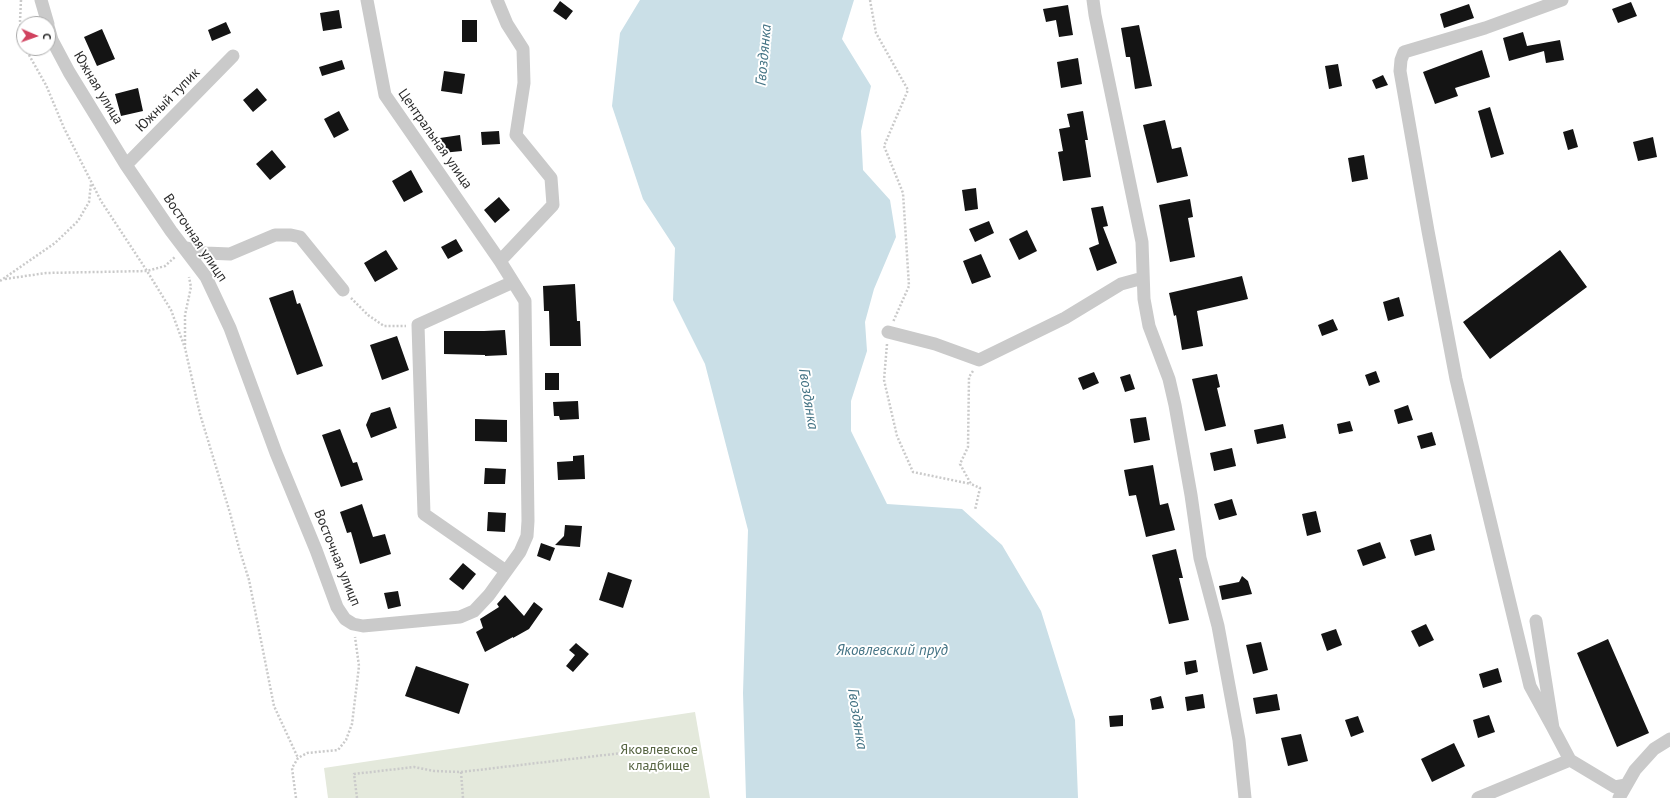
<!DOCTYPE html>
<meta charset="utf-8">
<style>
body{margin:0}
#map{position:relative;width:1670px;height:798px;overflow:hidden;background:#fff;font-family:"PT Sans",sans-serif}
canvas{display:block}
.north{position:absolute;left:16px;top:16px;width:40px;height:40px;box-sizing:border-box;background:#fff;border:1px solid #ababab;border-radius:50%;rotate:92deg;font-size:11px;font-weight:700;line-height:16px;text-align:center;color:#2d2d2d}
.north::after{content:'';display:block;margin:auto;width:14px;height:18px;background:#d0425f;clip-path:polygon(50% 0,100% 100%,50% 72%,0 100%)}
</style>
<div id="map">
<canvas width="1670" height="798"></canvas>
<div class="north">С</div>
</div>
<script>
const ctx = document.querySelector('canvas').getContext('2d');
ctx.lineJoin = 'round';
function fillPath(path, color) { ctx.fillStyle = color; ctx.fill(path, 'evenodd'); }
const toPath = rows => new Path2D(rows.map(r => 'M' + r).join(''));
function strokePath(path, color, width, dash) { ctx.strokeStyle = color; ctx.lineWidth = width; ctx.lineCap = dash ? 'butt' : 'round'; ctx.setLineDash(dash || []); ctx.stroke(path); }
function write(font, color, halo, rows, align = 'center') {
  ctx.font = font + ' "PT Sans",sans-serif'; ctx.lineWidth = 4; ctx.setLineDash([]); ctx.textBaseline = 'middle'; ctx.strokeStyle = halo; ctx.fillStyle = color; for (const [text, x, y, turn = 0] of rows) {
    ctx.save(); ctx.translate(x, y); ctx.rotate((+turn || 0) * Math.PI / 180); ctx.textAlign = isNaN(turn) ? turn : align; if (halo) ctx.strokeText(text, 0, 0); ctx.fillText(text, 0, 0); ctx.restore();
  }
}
fillPath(toPath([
 [695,712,710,798,328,798,324,768]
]), '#e4e9dc');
fillPath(toPath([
 [640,0,854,0,842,39,871,86,861,131,863,170,890,200,896,237,874,289,865,322,867,351,851,401,851,431,887,504,962,509,1002,545,1041,611,1075,720,1078,798,746,798,743,693,748,530,705,364,673,300,675,248,643,199,612,106,620,33]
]), '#cadfe7');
fillPath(toPath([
 [560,1,573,11,566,20,553,11],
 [1631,2,1637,16,1618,23,1612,9],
 [1469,4,1474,18,1444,28,1440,14],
 [1068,5,1073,35,1059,37,1056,20,1046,22,1043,9],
 [339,10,342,28,323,31,320,13],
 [462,20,477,20,477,42,462,42],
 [226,22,231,33,212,41,208,30],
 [1139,25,1152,86,1135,89,1130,57,1126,57,1121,28],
 [102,29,115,59,97,66,84,37],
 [1523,32,1527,46,1560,40,1564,60,1546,63,1544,51,1509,61,1503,38],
 [1482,50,1490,77,1455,88,1458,96,1435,104,1423,72],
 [1078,58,1082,84,1061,88,1057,62],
 [342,60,345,69,322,76,319,67],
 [1338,64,1342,86,1329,89,1325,66],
 [444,71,465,74,462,94,441,91],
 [1383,75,1388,85,1376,89,1372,80],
 [138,88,143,111,121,116,115,94],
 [257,88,267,100,253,112,243,100],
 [1490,107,1504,154,1491,158,1478,111],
 [339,111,349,130,334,138,324,119],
 [1083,111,1088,140,1085,140,1091,177,1063,181,1058,152,1063,151,1059,129,1070,127,1067,114],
 [1165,120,1172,149,1181,147,1188,176,1157,183,1143,125],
 [1573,129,1578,147,1568,150,1563,132],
 [499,131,500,144,482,145,481,132],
 [460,135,462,151,442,153,440,138],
 [1653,137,1657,157,1638,161,1633,142],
 [272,150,286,167,270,180,256,164],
 [1364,155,1368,179,1352,182,1348,158],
 [411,170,423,192,404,202,392,181],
 [976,188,978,209,965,211,962,190],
 [499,197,510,210,495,223,484,210],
 [1190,199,1193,217,1188,218,1195,257,1170,262,1159,205],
 [1103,206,1108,226,1103,227,1117,263,1097,271,1089,248,1099,244,1091,208],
 [989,221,994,233,975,242,969,229],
 [1027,230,1037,251,1019,260,1009,239],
 [456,239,463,251,448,259,441,247],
 [386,250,398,269,375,282,364,263],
 [1560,250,1587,287,1490,359,1463,322],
 [981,254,991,277,972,284,963,261],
 [1242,276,1248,299,1197,311,1203,346,1182,350,1176,315,1174,316,1169,293],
 [575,284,577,321,580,321,581,346,550,346,549,311,544,311,543,286],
 [293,290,297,304,300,303,323,366,297,375,269,298],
 [1399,297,1404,316,1388,321,1383,302],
 [1333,319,1338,330,1322,336,1318,325],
 [505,330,507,355,485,356,485,355,444,354,444,331,484,331],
 [397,336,409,370,382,380,370,345],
 [1376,371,1380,382,1369,386,1365,375],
 [1094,372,1099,383,1083,390,1078,378],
 [545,373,559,373,559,390,545,390],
 [1130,374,1135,389,1125,392,1120,377],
 [1217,374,1220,387,1217,388,1226,426,1205,431,1192,379],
 [578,401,579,419,560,420,559,416,554,416,553,402],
 [1408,405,1413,420,1398,424,1394,410],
 [390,407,397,428,371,438,366,425,371,413],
 [1146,417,1150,440,1134,443,1130,419],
 [475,419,507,420,507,442,475,441],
 [1350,421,1353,431,1339,434,1337,424],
 [1283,424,1286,438,1257,444,1254,430],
 [340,429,353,463,357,462,363,480,341,487,322,435],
 [1432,432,1436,445,1421,449,1417,436],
 [1232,448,1236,466,1214,471,1210,453],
 [584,455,585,479,558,480,557,462,573,461,573,456],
 [1153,465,1160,505,1168,503,1175,530,1146,537,1136,495,1129,496,1124,470],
 [485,468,506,469,505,484,484,484],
 [1232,499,1237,515,1219,520,1214,504],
 [362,504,373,537,385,534,391,554,360,564,351,532,347,533,340,512],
 [1316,511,1321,532,1307,536,1302,514],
 [488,512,506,513,505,532,487,531],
 [565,525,582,526,580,547,555,545,564,536],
 [1431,534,1435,550,1415,556,1410,540],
 [1380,542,1386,558,1363,566,1357,550],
 [541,543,555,548,550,561,537,556],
 [1176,549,1183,578,1179,578,1189,620,1169,624,1152,555],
 [463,563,476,574,463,590,449,579],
 [608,572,632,580,623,608,599,600],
 [1242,576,1248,581,1252,594,1222,600,1219,586,1239,582],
 [398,591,401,606,388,609,384,593],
 [505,595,524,616,534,602,543,609,529,629,513,638,513,637,485,652,476,632,483,628,480,619,499,607,497,604],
 [1426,624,1434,640,1419,647,1411,631],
 [1336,629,1342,645,1327,651,1321,634],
 [1608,639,1649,733,1617,747,1577,653],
 [1261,642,1268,670,1253,674,1246,645],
 [576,643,589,654,573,672,566,666,575,655,569,650],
 [1196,660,1198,672,1186,675,1184,662],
 [416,666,469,684,459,714,405,696],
 [1498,668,1502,682,1483,688,1479,674],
 [1203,694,1205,708,1187,711,1185,697],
 [1277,694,1280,710,1256,714,1253,698],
 [1161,696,1164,708,1152,710,1150,699],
 [1123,715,1123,726,1110,727,1109,716],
 [1489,715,1495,732,1478,738,1473,720],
 [1358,716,1364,732,1351,737,1345,720],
 [1301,734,1308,761,1288,766,1281,738],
 [1454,743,1465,766,1432,782,1421,759]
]), '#141414');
strokePath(toPath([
 [21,0,20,21,22,39,24,46],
 [870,0,876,33,908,90,884,146,903,193,909,286,893,322],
 [25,48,46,85,64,128,101,201,147,271,171,310,185,348,200,414,230,513,239,548,249,580,274,706,298,758],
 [5,279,46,273,147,271,165,266,175,257],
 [0,281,55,243,78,221,89,202,91,183],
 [351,298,368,315,384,326,406,326],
 [887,344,884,380,897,436,913,472,971,484],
 [185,345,185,315,191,287,189,277],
 [973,371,969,377,968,447,960,464,971,484,980,488,975,510],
 [461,772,463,798],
 [296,798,292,768,298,758,307,753,338,750,346,740,352,724,359,666,355,637],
 [357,798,354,774,414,767,434,771,461,772,622,753]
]), '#cacaca', 2.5, [2, 2]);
strokePath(toPath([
 [41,0,48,24],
 [497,0,507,24,523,49,524,83,516,135,551,178,553,205,500,261],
 [1093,0,1095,15,1142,242,1144,299,1149,326,1169,379,1175,405,1191,495,1200,558,1218,626,1239,740,1245,798],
 [48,26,52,40,69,72,126,165,171,231,206,277,230,328,276,453,316,550,337,607,345,619,353,624,363,626,460,617,474,611,489,595,520,552,527,536,528,521,525,301,500,261,385,95,367,0],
 [126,165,233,56],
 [183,247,205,253,230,254,275,235,291,235,300,237,343,290],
 [888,332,935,344,979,360,1065,318,1121,284,1143,278],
 [506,571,424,514,418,325,513,282],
 [1536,621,1553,728,1570,760,1615,787,1626,785],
 [1553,728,1530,686,1456,379,1428,231,1400,71,1401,60,1404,52,1485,28,1562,0],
 [1478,798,1570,760],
 [1619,798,1635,770,1654,749,1670,739]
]), '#cacaca', 13);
write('14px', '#2d2d2d', '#fff', [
 ["Южная улица",98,88,59],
 ["Южный тупик",168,100,-45],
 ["Центральная улица",435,139,55],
 ["Восточная улицп",195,238,56],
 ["Восточная улицп",337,558,68]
]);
write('14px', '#556340', '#fff', [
 ["Яковлевское",659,750],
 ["кладбище",659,766]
]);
write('italic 15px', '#457485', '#fff', [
 ["Гвоздянка",764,55,-85],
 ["Гвоздянка",808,399,81],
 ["Яковлевский пруд",892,651],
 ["Гвоздянка",857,719,81]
]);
</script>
